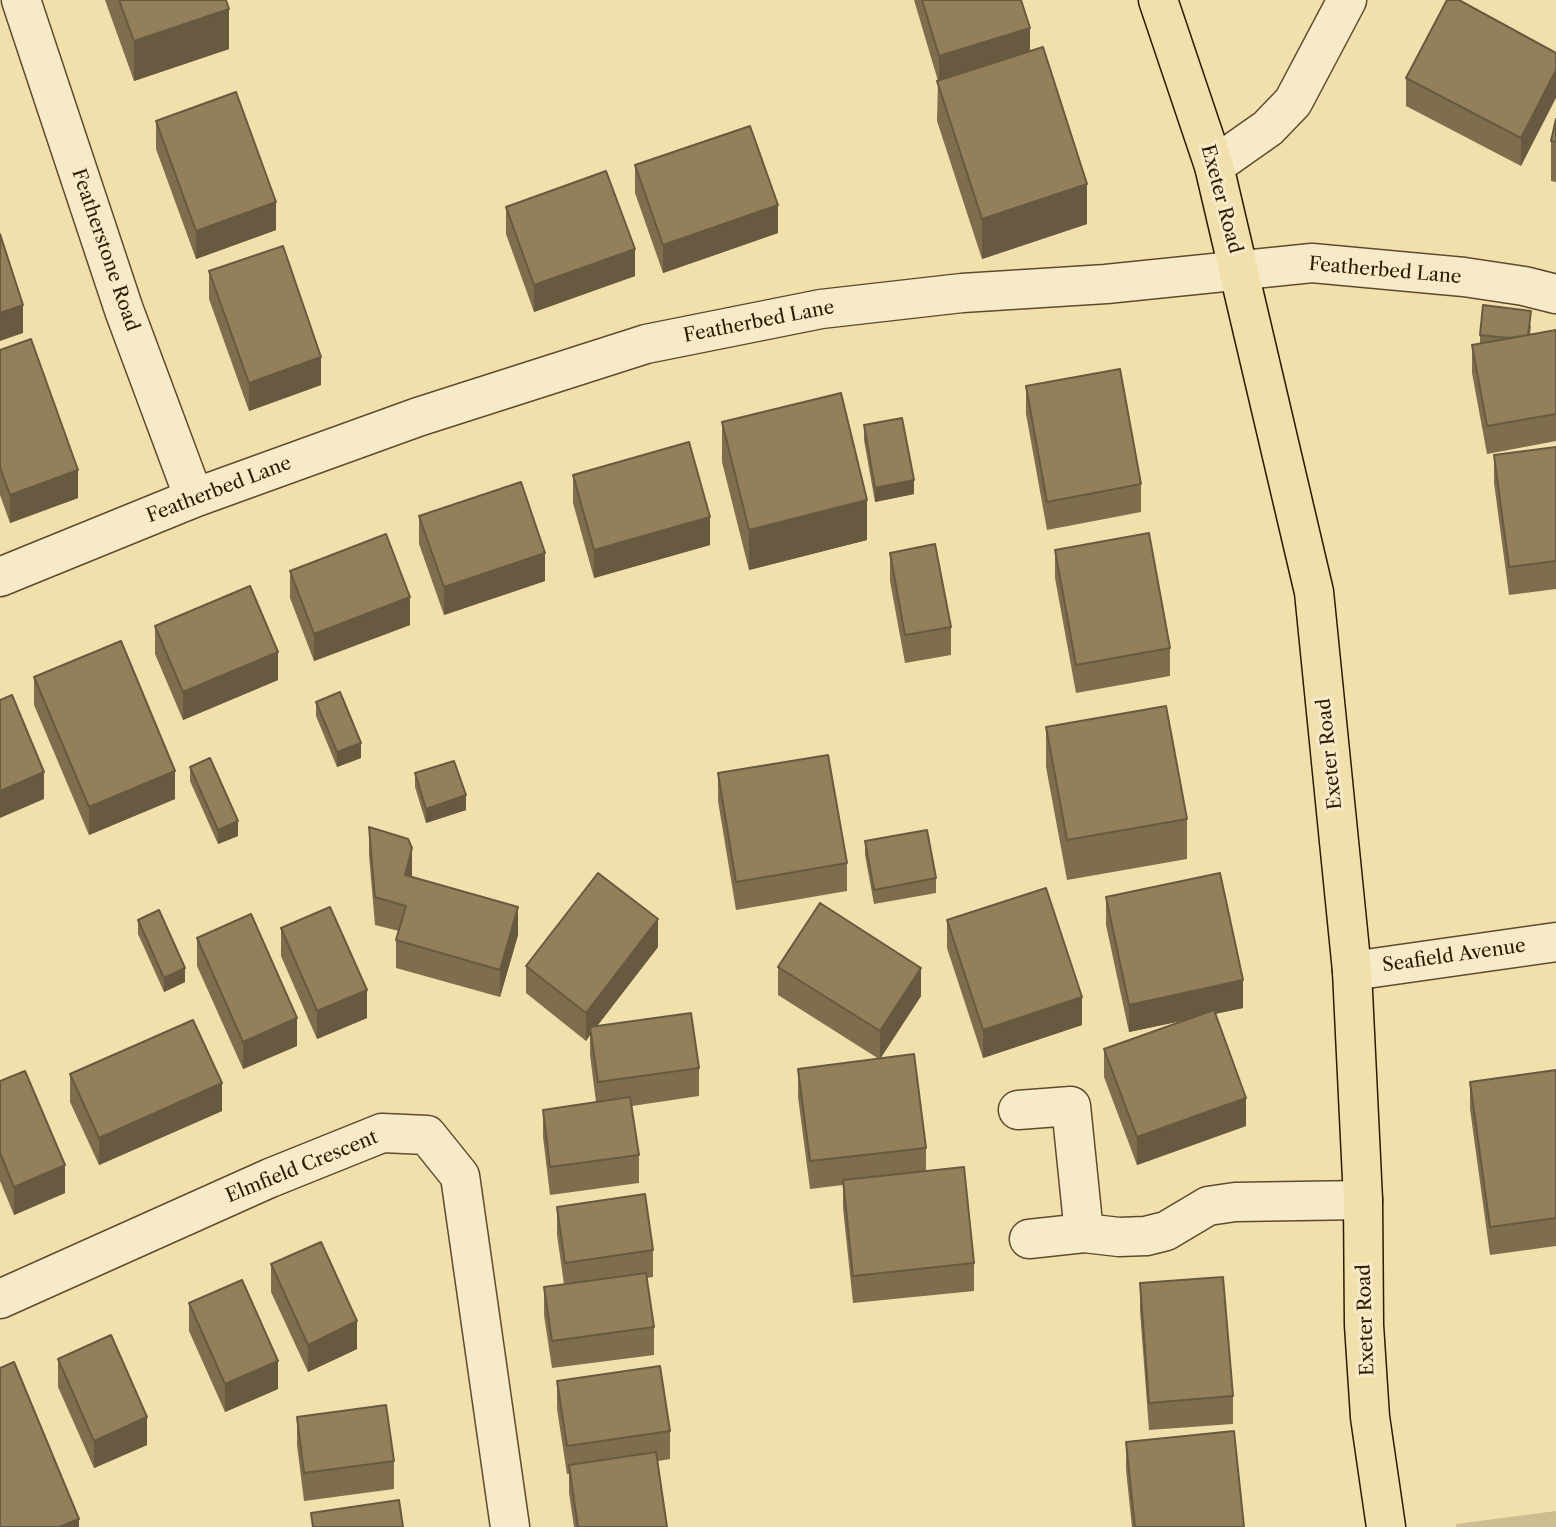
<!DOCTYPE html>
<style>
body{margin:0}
canvas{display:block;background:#f1dfac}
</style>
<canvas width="1556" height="1527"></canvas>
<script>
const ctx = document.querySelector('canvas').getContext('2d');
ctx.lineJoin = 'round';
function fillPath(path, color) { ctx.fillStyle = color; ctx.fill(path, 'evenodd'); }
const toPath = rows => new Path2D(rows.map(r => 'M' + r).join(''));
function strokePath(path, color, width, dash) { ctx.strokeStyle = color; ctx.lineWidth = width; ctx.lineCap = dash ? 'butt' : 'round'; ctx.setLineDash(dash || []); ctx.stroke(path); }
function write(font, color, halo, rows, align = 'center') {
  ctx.font = font + ' "Libre Caslon Text",serif'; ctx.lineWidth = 6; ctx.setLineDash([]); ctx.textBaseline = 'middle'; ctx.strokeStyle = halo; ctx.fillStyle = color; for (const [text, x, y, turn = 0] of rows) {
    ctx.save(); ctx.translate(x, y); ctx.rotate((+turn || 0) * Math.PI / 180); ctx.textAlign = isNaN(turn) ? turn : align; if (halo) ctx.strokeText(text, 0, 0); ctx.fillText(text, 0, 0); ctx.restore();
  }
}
fillPath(toPath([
 [1556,1511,1556,1527,1456,1527,1456,1524]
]), '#d0bd8f');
const minor = toPath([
 [21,0,124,310,194,498],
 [1214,166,1268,128,1293,102,1347,0],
 [0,577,194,498,418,417,646,344,821,309,962,293,1106,284,1312,263,1464,277,1524,286,1556,294],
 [1352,971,1556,942],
 [1018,1110,1071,1106,1084,1233],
 [1029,1239,1084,1233,1119,1237,1146,1236,1166,1231,1208,1206,1235,1202,1363,1200],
 [0,1299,270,1178,382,1133,427,1135,460,1176,510,1527]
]);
const highway = toPath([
 [1158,0,1214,166,1314,592,1352,971,1363,1200,1364,1325,1370,1417,1386,1527]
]);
strokePath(minor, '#5f4a2d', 41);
strokePath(highway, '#2e1903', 41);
strokePath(minor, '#f6eac9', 38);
strokePath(highway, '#f1dfac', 38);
fillPath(toPath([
 [105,0,226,0,229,49,134,81],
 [914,0,1021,0,1030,51,1087,224,982,259,937,121,938,81],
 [1556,53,1521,166,1406,106,1406,78],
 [1556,119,1556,182,1551,181,1551,141],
 [156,121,276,230,196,259,156,149],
 [635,165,778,233,663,273,635,193],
 [506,207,635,276,534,312,506,234],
 [209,271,321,385,249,411,209,299],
 [1531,325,1530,335,1556,330,1556,441,1487,454,1472,373,1472,345,1480,343,1480,335],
 [0,350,78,498,10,523,0,495],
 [1026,386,1141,484,1141,512,1047,530,1026,414],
 [722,422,867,540,749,570,722,462],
 [864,425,914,494,875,502,864,440],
 [1556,447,1556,589,1509,595,1494,483,1494,455],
 [573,475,710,545,594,578,573,503],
 [419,516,545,581,444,615,419,544],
 [1055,550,1170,648,1170,676,1076,693,1055,578],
 [890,553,951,627,951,655,905,663,890,581],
 [290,571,410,625,314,661,290,598],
 [155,626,278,680,183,720,155,654],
 [34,677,175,799,89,835,34,705],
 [316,702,361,758,337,767,316,716],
 [1046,727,1187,819,1187,859,1067,880,1046,767],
 [190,767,238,836,218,844,190,781],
 [415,773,466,810,426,823,415,787],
 [718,773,847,863,847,891,736,910,718,801],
 [369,827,412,877,518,935,500,997,396,968,396,940,399,931,375,925,369,855],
 [865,841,936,878,936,893,874,904,865,855],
 [1106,897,1243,1008,1215,1014,1246,1126,1137,1165,1104,1077,1104,1049,1181,1021,1129,1032,1106,925],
 [138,920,185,982,164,992,138,934],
 [947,920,1082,1025,983,1058,947,948],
 [281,928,367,1018,317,1039,281,956],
 [197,938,297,1046,243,1069,197,966],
 [658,947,597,1026,699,1068,699,1096,632,1106,639,1155,639,1183,550,1195,543,1137,543,1110,596,1102,590,1055,590,1035,586,1041,526,993,526,966],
 [778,967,921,996,880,1059,926,1148,926,1171,974,1263,974,1291,853,1303,843,1208,843,1185,810,1189,798,1097,798,1069,879,1059,778,995],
 [1556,1070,1556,1246,1490,1255,1470,1109,1470,1082],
 [70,1074,222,1111,99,1165,70,1102],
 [0,1081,65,1193,14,1215,0,1181],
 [557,1207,653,1250,653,1277,647,1278,654,1327,654,1355,552,1368,544,1315,544,1287,564,1284,557,1235],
 [271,1264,357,1349,308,1372,271,1292],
 [1140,1283,1233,1396,1233,1424,1149,1430,1140,1311],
 [189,1303,278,1389,225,1412,189,1331],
 [58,1359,147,1445,94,1468,58,1387],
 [557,1381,670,1431,670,1459,658,1461,667,1527,574,1527,569,1493,569,1474,567,1474,557,1409],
 [297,1417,394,1461,394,1489,304,1501,297,1445],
 [1126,1442,1244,1527,1132,1527,1126,1470]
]), '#7e6e4e');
fillPath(toPath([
 [229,9,229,49,134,81,134,41],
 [1030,28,1030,56,939,84,939,56],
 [1556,70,1556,98,1521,166,1521,138],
 [1087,184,1087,224,982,259,982,219],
 [276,202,276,230,196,259,196,231],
 [778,205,778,233,663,273,663,245],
 [635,249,635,276,534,312,534,285],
 [23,305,23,333,0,341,0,313],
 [321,357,321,385,249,411,249,383],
 [78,470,78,498,10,523,10,495],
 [914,480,914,494,875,502,875,488],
 [867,500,867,540,749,570,749,530],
 [710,517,710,545,594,578,594,550],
 [545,553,545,581,444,615,444,587],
 [410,597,410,625,314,661,314,634],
 [278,652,278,680,183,720,183,692],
 [361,743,361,758,337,767,337,752],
 [175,771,175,799,89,835,89,807],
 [44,772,44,799,0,818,0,791],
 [466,795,466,810,426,823,426,809],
 [238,821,238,836,218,844,218,830],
 [412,848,412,876,405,903,405,875],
 [518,907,518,935,500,997,500,970],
 [658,919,658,947,591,1034,590,1027,590,1035,586,1041,586,1013],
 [185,968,185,982,164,992,164,978],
 [921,968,921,996,880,1059,880,1031],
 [1243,980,1243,1008,1129,1032,1129,1005],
 [367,990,367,1018,317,1039,317,1011],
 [1082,997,1082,1025,983,1058,983,1030],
 [297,1018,297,1046,243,1069,243,1042],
 [222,1083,222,1111,99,1165,99,1138],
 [1246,1098,1246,1126,1137,1165,1137,1137],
 [65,1165,65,1193,14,1215,14,1187],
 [357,1321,357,1349,308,1372,308,1345],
 [278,1361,278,1389,225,1412,225,1384],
 [147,1417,147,1445,94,1468,94,1441],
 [79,1519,79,1527,59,1527]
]), '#675a40');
const building = toPath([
 [119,0,226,0,229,9,134,41,119,0],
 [922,0,1021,0,1030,28,939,56,922,0],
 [1447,0,1459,0,1556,53,1556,70,1521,138,1406,78,1447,0],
 [1043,47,1087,184,982,219,937,81,1043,47],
 [236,92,276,202,196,231,156,121,236,92],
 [1556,119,1556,142,1551,141,1556,119],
 [750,126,778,205,663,245,635,165,750,126],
 [606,171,635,249,534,285,506,207,606,171],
 [0,234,23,305,0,313,0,234],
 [283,246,321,357,249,383,209,271,283,246],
 [1483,305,1531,311,1528,335,1509,338,1480,335,1483,305],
 [1556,330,1556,414,1487,426,1472,345,1556,330],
 [31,339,78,470,10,495,0,467,0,350,31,339],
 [1120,369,1141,484,1047,502,1026,386,1120,369],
 [841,393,867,500,749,530,722,422,841,393],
 [902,418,914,480,875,488,864,425,902,418],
 [689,442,710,517,594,550,573,475,689,442],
 [1556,447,1556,561,1509,567,1494,455,1556,447],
 [521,482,545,553,444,587,419,516,521,482],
 [1149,533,1170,648,1076,665,1055,550,1149,533],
 [386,534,410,597,314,634,290,571,386,534],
 [935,544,951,627,905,635,890,553,935,544],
 [250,586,278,652,183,692,155,626,250,586],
 [121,641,175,771,89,807,34,677,121,641],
 [340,692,361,743,337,752,316,702,340,692],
 [12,695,44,772,0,791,0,700,12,695],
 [1166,706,1187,819,1067,840,1046,727,1166,706],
 [828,755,847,863,736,882,718,773,828,755],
 [210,758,238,821,218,830,190,767,210,758],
 [454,761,466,795,426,809,415,773,454,761],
 [369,827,408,839,412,848,405,875,518,907,500,970,396,940,406,906,375,897,369,827],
 [927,830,936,878,874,890,865,841,927,830],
 [598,873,658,919,586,1013,526,966,598,873],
 [1220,873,1243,980,1129,1005,1106,897,1220,873],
 [1046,888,1082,997,983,1030,947,920,1046,888],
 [820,903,921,968,880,1031,778,967,820,903],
 [330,907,367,990,317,1011,281,928,330,907],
 [159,910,185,968,164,978,138,920,159,910],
 [251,914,297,1018,243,1042,197,938,251,914],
 [1214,1010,1246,1098,1137,1137,1104,1049,1214,1010],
 [691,1013,699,1068,598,1082,590,1027,691,1013],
 [193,1020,222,1083,99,1138,70,1074,193,1020],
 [914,1054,926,1148,810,1161,798,1069,914,1054],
 [1556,1070,1556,1218,1490,1227,1470,1082,1556,1070],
 [25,1071,65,1165,14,1187,0,1153,0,1081,25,1071],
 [630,1097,639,1155,550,1167,543,1110,630,1097],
 [964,1167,974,1263,853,1276,843,1180,964,1167],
 [645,1194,653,1250,565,1263,557,1207,645,1194],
 [321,1242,357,1321,308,1345,271,1264,321,1242],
 [646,1273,654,1327,552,1341,544,1287,646,1273],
 [1223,1277,1233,1396,1149,1403,1140,1283,1223,1277],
 [242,1280,278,1361,225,1384,189,1303,242,1280],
 [111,1335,147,1417,94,1441,58,1359,111,1335],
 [14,1362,79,1519,59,1527,0,1527,0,1368,14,1362],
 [660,1366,670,1431,567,1446,557,1381,660,1366],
 [386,1405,394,1461,304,1473,297,1417,386,1405],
 [1234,1431,1244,1527,1135,1527,1126,1442,1234,1431],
 [656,1452,667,1527,578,1527,569,1465,656,1452],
 [399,1500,403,1527,313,1527,311,1513,399,1500]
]);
fillPath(building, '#93805b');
strokePath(building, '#675a40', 2);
write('19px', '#2e1903', '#f6eac9', [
 ["Exeter Road",1221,199,75],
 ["Featherstone Road",105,250,71],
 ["Featherbed Lane",1385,271,5],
 ["Featherbed Lane",759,322,-11],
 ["Featherbed Lane",219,490,-21],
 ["Exeter Road",1330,754,-96],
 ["Seafield Avenue",1454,956,-8],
 ["Elmfield Crescent",302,1167,-22],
 ["Exeter Road",1366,1320,-92]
]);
</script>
